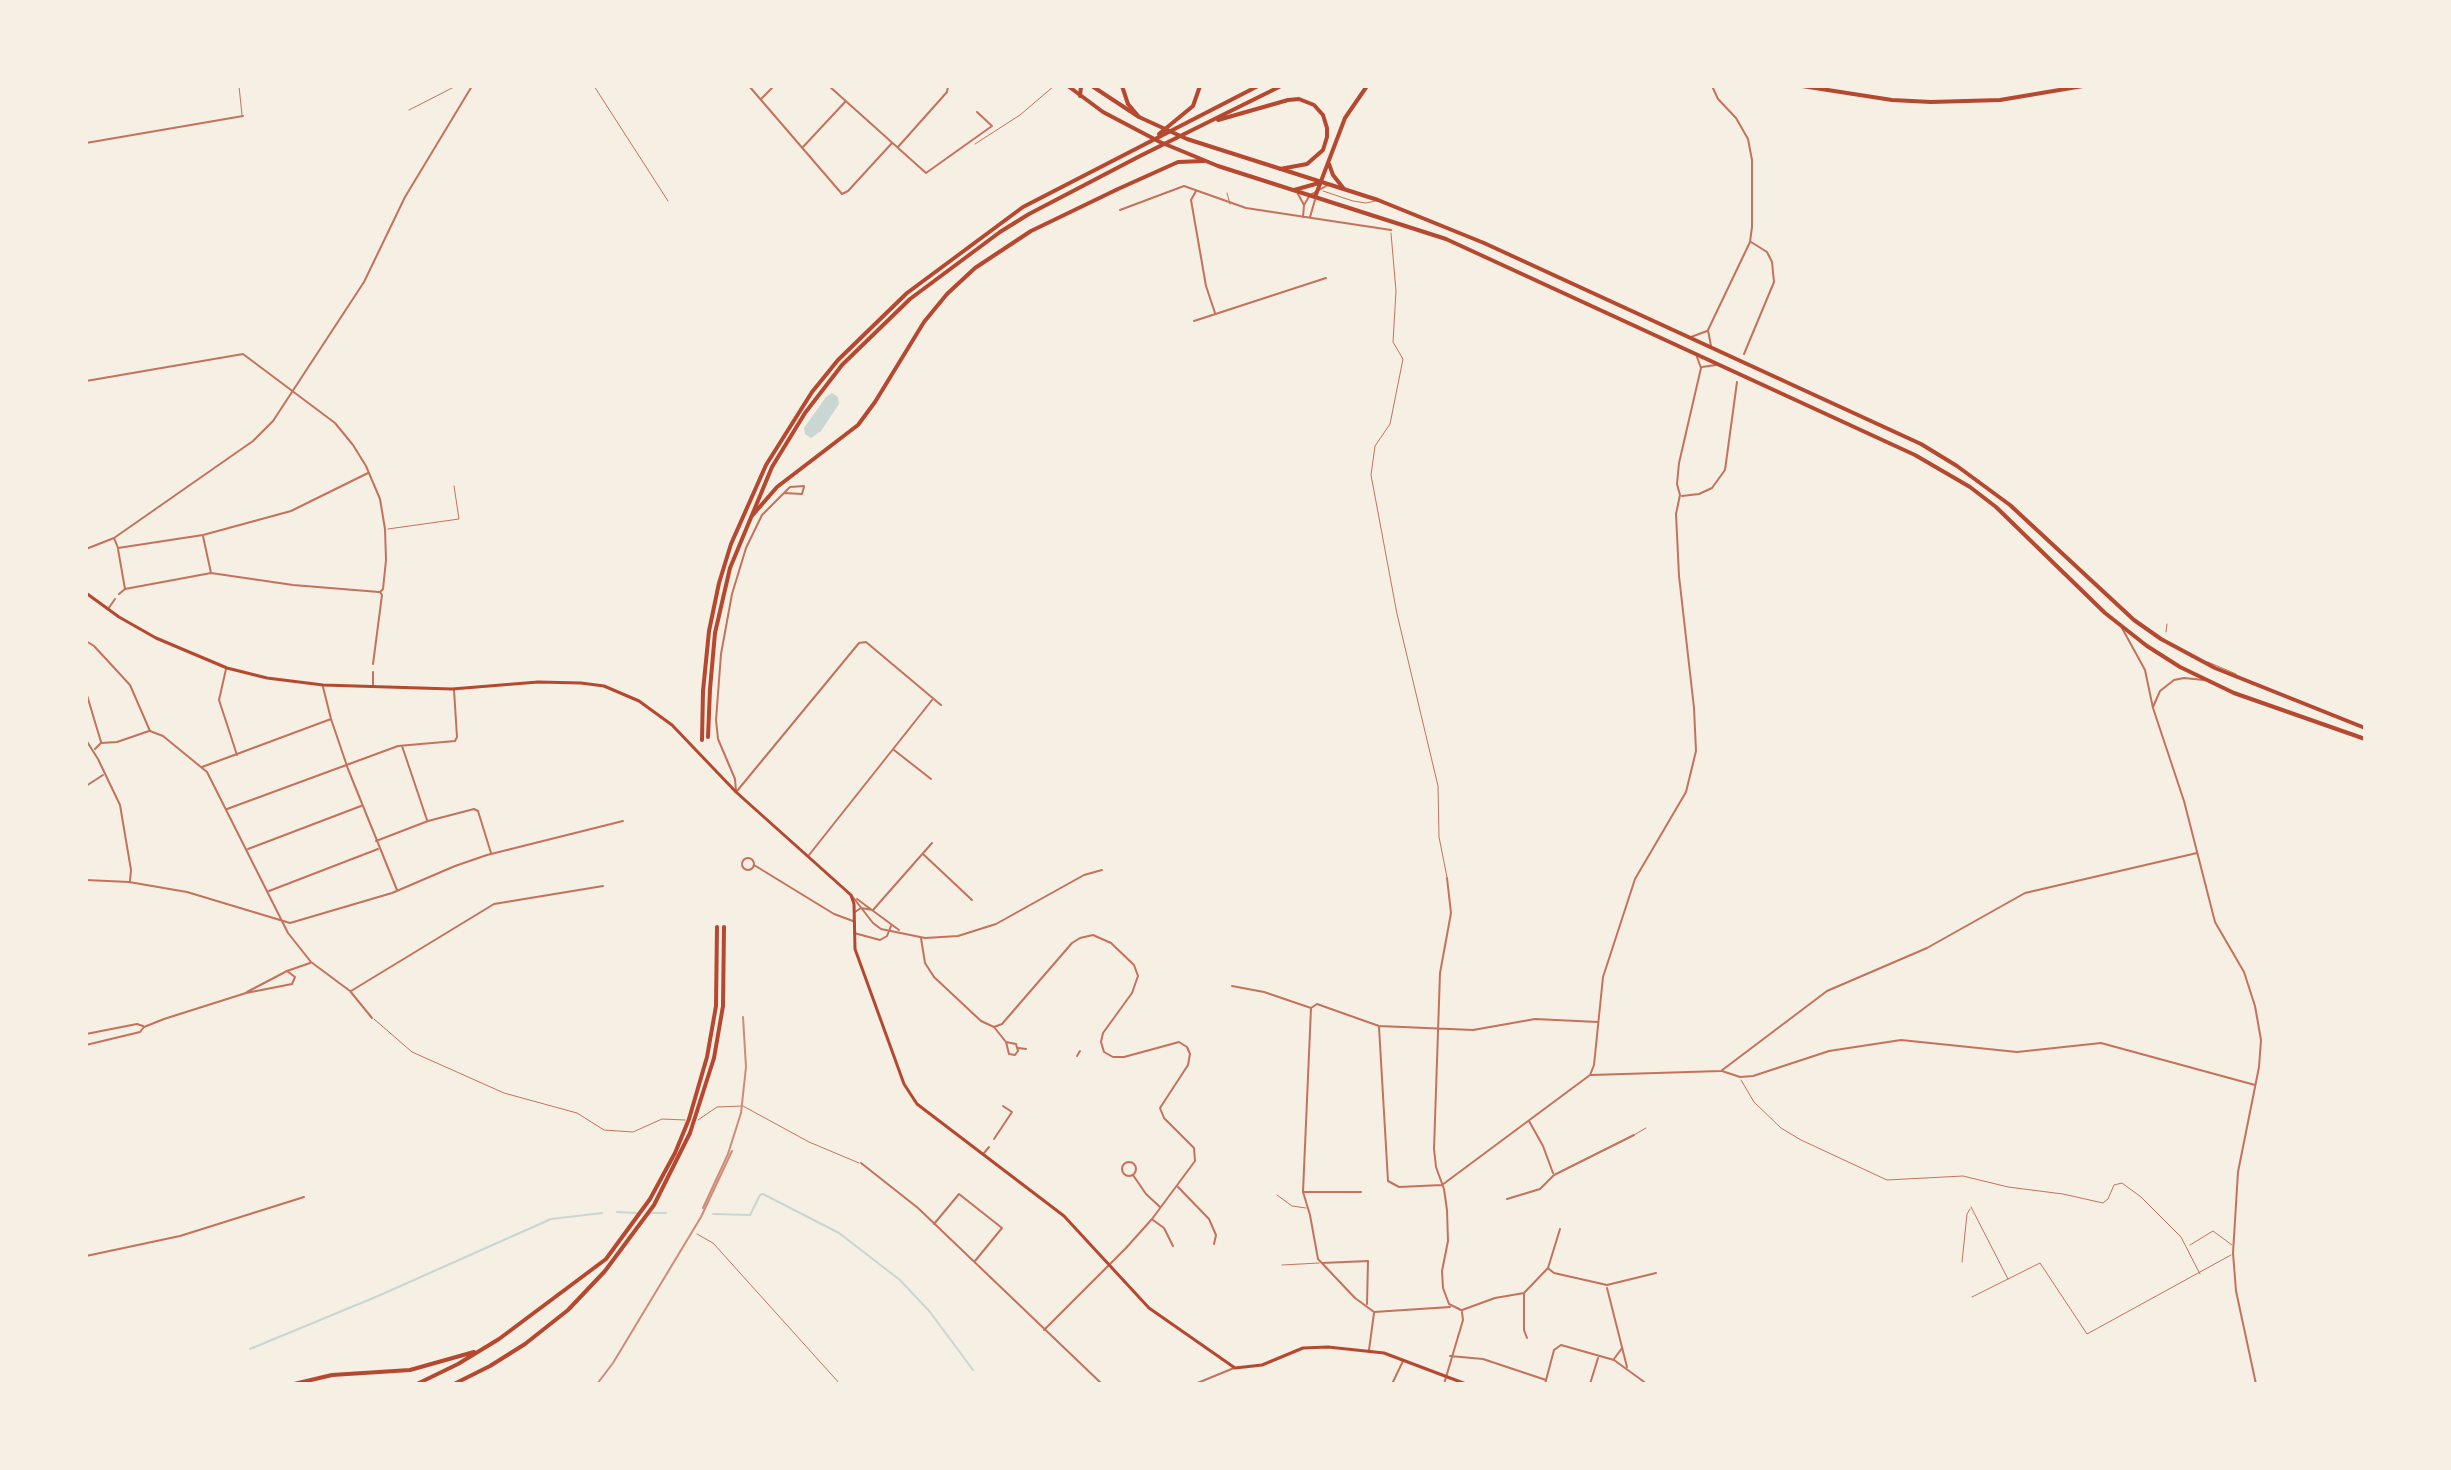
<!DOCTYPE html>
<style>
body{margin:0}
#map{position:relative;width:2451px;height:1470px;overflow:hidden;background:#f6efe4;font-family:Rubik,sans-serif}
canvas{display:block}
.frame{position:absolute;inset:0;border:88px solid #f6efe4;pointer-events:none}
</style>
<div id="map">
<canvas width="2451" height="1470"></canvas>
<div class="frame"></div>
</div>
<script>
const ctx = document.querySelector('canvas').getContext('2d');
ctx.lineJoin = 'round';
function fillPath(path, color) { ctx.fillStyle = color; ctx.fill(path, 'evenodd'); }
const toPath = rows => new Path2D(rows.map(r => 'M' + r).join(''));
function strokePath(path, color, width, dash) { ctx.strokeStyle = color; ctx.lineWidth = width; ctx.lineCap = dash ? 'butt' : 'round'; ctx.setLineDash(dash || []); ctx.stroke(path); }
fillPath(toPath([
 [832,393,838,397,839,404,821,431,811,438,805,434,804,428,826,397]
]), '#c9d6d2');
strokePath(toPath([
 [617,1212,637,1213],
 [651,1213,666,1213],
 [713,1214,750,1215,760,1195,763,1194,839,1233,900,1280,930,1312,973,1370],
 [250,1349,378,1296,551,1219,602,1213]
]), '#c9d6d2', 2);
strokePath(toPath([
 [239,86,242,115],
 [594,86,668,201],
 [409,110,456,86],
 [975,144,1020,115,1054,86],
 [1323,191,1353,201,1366,203,1375,201],
 [1227,193,1230,204],
 [1391,233,1396,291,1393,342,1403,359,1390,424,1375,446,1371,475,1397,614,1438,786,1439,837,1447,877],
 [388,529,459,519,454,486],
 [2166,632,2167,624],
 [2208,662,2236,674],
 [374,1019,412,1052,504,1093,577,1113,604,1130,633,1132,662,1119,685,1120],
 [1741,1080,1754,1102,1781,1128,1801,1140,1887,1180,1963,1176,2008,1187,2063,1194,2103,1203,2108,1199,2114,1185,2122,1183,2141,1197,2181,1237,2200,1274],
 [698,1120,717,1107,743,1106,809,1142,859,1163],
 [1634,1135,1646,1128],
 [1277,1195,1292,1206,1306,1208],
 [1971,1207,2008,1279],
 [697,1234,713,1243,840,1384],
 [2190,1245,2213,1231,2232,1245],
 [1962,1262,1967,1214,1970,1209],
 [1282,1265,1319,1263],
 [1972,1297,2040,1263,2087,1334,2231,1255]
]), '#c5725c', 1);
strokePath(toPath([
 [1018,1048,1026,1049],
 [1077,1056,1080,1051]
]), '#c5725c', 2);
strokePath(toPath([
 [749,86,842,194,848,191,892,143],
 [829,86,926,173,992,126,977,112],
 [761,99,774,86],
 [86,143,243,116],
 [803,147,845,102],
 [898,147,947,92,948,86],
 [1196,191,1191,200,1206,286,1215,313],
 [1298,194,1304,205],
 [1120,210,1184,186,1246,208,1391,230],
 [1303,217,1304,205,1310,195,1328,185],
 [1310,217,1315,200],
 [1194,321,1326,278],
 [1691,337,1707,331],
 [1711,346,1708,330,1750,242,1752,227,1752,160,1748,139,1736,118,1718,99,1712,86],
 [1744,354,1774,282,1772,262,1767,252,1751,242],
 [1702,367,1716,365],
 [86,381,243,354,335,423,353,445,366,466,380,499,385,529,386,560,383,589,380,592,382,595,373,664],
 [784,493,802,494,804,487],
 [1682,496,1699,494,1712,488,1725,470,1737,382],
 [114,538,118,548,203,535,291,511,368,473],
 [86,549,114,538,253,441,273,421,364,282,405,197,472,86],
 [118,549,125,589],
 [211,573,293,585,379,592],
 [119,594,125,589,211,573,203,536],
 [108,609,115,599],
 [2122,628,2145,670,2153,708,2184,801,2215,922,2244,972,2255,1006,2261,1040,2259,1067,2238,1172,2233,1253,2236,1291,2256,1384],
 [86,641,94,646,130,685,150,731,163,736,207,772,288,933,311,962,350,991,372,1018],
 [226,669,219,700,237,755],
 [373,685,373,672],
 [323,687,331,719,348,769,397,890],
 [86,692,101,742],
 [2153,707,2160,691,2174,680,2184,678,2204,680],
 [86,740,98,759,120,805,131,870,130,881],
 [402,746,427,820],
 [95,749,101,743,117,742,149,731],
 [894,750,931,779],
 [202,767,331,719],
 [86,786,103,775],
 [736,791,735,779,718,739,716,720,721,654,732,594,746,548,762,515,790,487,804,486],
 [737,791,859,643,866,642,941,705],
 [227,809,398,746,455,741,457,737,454,690],
 [376,841,428,821,474,809,478,811,491,853],
 [248,849,361,806],
 [923,854,972,900],
 [809,855,932,700],
 '742 864a6 6 0 1 1 12 0a6 6 0 1 1-12 0Z',
 [754,865,834,914,853,921],
 [1447,878,1451,913,1440,973,1434,1149,1436,1167,1444,1189,1447,1210,1448,1241,1442,1271,1443,1288,1449,1304,1461,1310],
 [86,880,129,882,187,892,290,923,392,893,455,866,487,855,623,821],
 [269,891,378,849],
 [852,896,873,923,881,929,925,938,958,936,996,924,1084,875,1102,870],
 [857,899,899,930],
 [855,912,861,908,873,910,932,843],
 [854,933,880,940,887,936,891,926],
 [921,938,925,963,934,977,981,1021,994,1027,1006,1042,1016,1044,1018,1051,1015,1055,1009,1054,1006,1042],
 [1232,986,1264,992,1311,1008,1317,1004,1379,1026,1473,1030,1535,1019,1598,1022],
 [351,991,494,904,603,886],
 [247,992,287,971,310,963],
 [1311,1008,1303,1192,1310,1215,1318,1259,1355,1298,1374,1312,1450,1307],
 [994,1027,1002,1024,1072,943,1080,938,1093,935,1111,943,1134,965,1138,976,1132,993,1103,1033,1101,1042,1104,1052,1113,1057,1124,1057,1179,1042,1187,1047,1190,1054,1188,1065,1160,1108,1164,1118,1194,1148,1195,1161,1152,1219,1126,1248,1044,1330],
 [1379,1027,1388,1181,1399,1187,1442,1185],
 [86,1034,137,1024,143,1026],
 [86,1045,140,1032,144,1027,164,1019,246,993,292,984,295,977,287,971],
 [1722,1071,1740,1077,1753,1076,1829,1051,1901,1040,2017,1052,2101,1043,2255,1085],
 [1591,1075,1721,1071,1827,991,1927,948,2025,893,2197,853],
 [1529,1121,1543,1146,1553,1173],
 [994,1139,1012,1112,1003,1106],
 [984,1153,989,1147],
 '1122 1169a7 7 0 1 1 14 0a7 7 0 1 1-14 0Z',
 [861,1163,918,1208,1102,1384],
 [1133,1175,1146,1194,1160,1207],
 [1442,1185,1590,1075,1594,1065,1603,977,1635,879,1686,792,1696,751,1694,708,1679,576,1676,514,1680,495,1677,484,1679,463,1701,368,1697,357],
 [1178,1187,1209,1219,1216,1235,1214,1244],
 [1304,1192,1361,1192],
 [1507,1199,1540,1189,1554,1175,1634,1135],
 [1153,1220,1164,1228,1173,1246],
 [934,1224,959,1194,1002,1228,975,1261],
 [86,1256,180,1236,304,1197],
 [1322,1263,1368,1261,1367,1304],
 [1549,1269,1554,1273,1607,1285,1656,1273],
 [1607,1288,1627,1367],
 [1524,1294,1524,1330,1527,1338],
 [1462,1310,1495,1298,1524,1293,1548,1268,1560,1229],
 [1369,1350,1374,1313],
 [1450,1356,1483,1359,1546,1380],
 [1614,1359,1622,1348],
 [1195,1384,1234,1368],
 [1392,1384,1403,1361],
 [1444,1384,1463,1320,1462,1312],
 [1545,1384,1554,1350,1561,1345,1614,1360,1647,1384],
 [1590,1384,1598,1358]
]), '#c5725c', 2);
strokePath(toPath([
 [86,593,119,617,156,638,227,668,267,678,323,685,452,689,538,682,581,683,604,686,639,701,672,725,736,792,851,895,854,904,855,949,904,1084,917,1104,1064,1216,1149,1308,1235,1368,1262,1365,1303,1348,1328,1347,1384,1353,1466,1384]
]), '#b5482f', 3);
strokePath(toPath([
 [1068,86,1103,112,1160,142,1218,166,1446,239,1915,455,1970,487,1996,507,2105,613,2147,646,2180,667,2234,693,2365,739],
 [1092,86,1139,117,1187,139,1378,200,1484,243,1921,444,1957,466,2010,505,2134,620,2161,639,2215,668,2365,728]
]), '#b5482f', 4);
strokePath(toPath([
 [1122,86,1128,104,1139,117],
 [1802,86,1892,100,1931,102,2000,100,2083,86],
 [1928,86,1968,86],
 [1080,96,1081,86],
 [1218,120,1288,100,1299,99,1314,105,1323,115,1327,128,1327,137,1323,150,1307,164,1280,169],
 [1159,134,1193,106,1200,86],
 [1329,164,1333,175,1344,189],
 [1294,190,1319,183],
 [1315,197,1345,118,1367,86],
 [751,517,777,487,858,425,875,402,924,322,947,294,975,268,1031,231,1118,189,1178,162,1204,161],
 [708,737,710,689,715,633,730,568,772,467,805,413,842,365,910,299,1000,232,1029,214,1140,156,1281,86],
 [702,740,703,691,709,631,719,583,731,544,766,465,812,392,838,360,907,293,1023,207,1258,86],
 [294,1384,332,1375,410,1370,474,1352],
 [417,1384,458,1364,499,1339,606,1259,650,1199,675,1153,689,1119,707,1057,716,1006,717,927],
 [454,1384,490,1366,525,1344,568,1310,605,1271,654,1205,690,1133,714,1058,723,1006,724,927]
]), '#b5482f', 4);
strokePath(toPath([
 [597,1384,613,1363,701,1217,732,1151]
]), '#cf8b77', 2);
strokePath(toPath([
 [703,1208,728,1154,741,1113,746,1067,743,1017]
]), '#cf8b77', 2);
</script>
